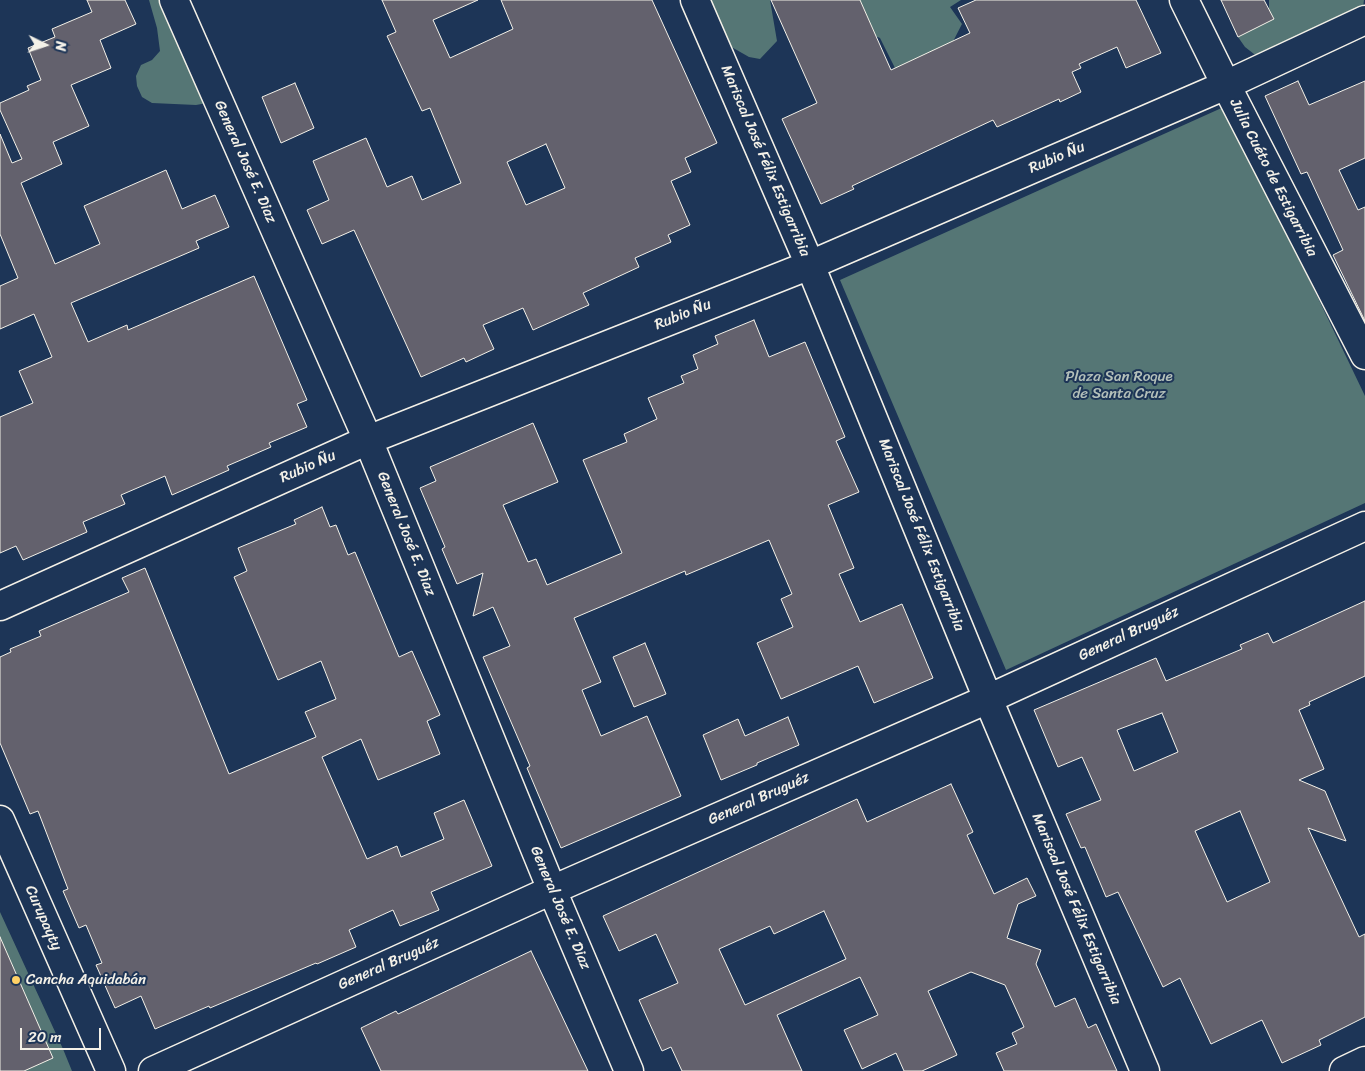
<!DOCTYPE html>
<meta charset="utf-8">
<style>
body{margin:0}
#map{position:relative;width:1365px;height:1071px;overflow:hidden;background:#1d3557;font-family:Sriracha,sans-serif}
canvas{display:block}
.north{position:absolute;left:20px;top:20px;width:50px;height:50px;-webkit-text-stroke:4px #1d3557;paint-order:stroke;rotate:94deg;font-size:14px;font-weight:700;line-height:20px;text-align:center;color:#f4f1e8}
.north::after{content:'';display:block;margin:auto;width:18px;height:22px;background:#f4f1e8;clip-path:polygon(50% 0,100% 100%,50% 72%,0 100%)}
.scale{position:absolute;left:20px;top:1028px;width:81px;height:22px;box-sizing:border-box;border:2px solid #f4f1e8;border-top:0;padding-left:6px;font-size:15px;line-height:18px;white-space:nowrap;color:#f4f1e8;-webkit-text-stroke:4px #1d3557;paint-order:stroke}
</style>
<div id="map">
<canvas width="1365" height="1071"></canvas>
<div class="north">N</div>
<div class="scale">20 m</div>
</div>
<script>
const ctx = document.querySelector('canvas').getContext('2d');
ctx.lineJoin = 'round';
function fillPath(path, color) { ctx.fillStyle = color; ctx.fill(path, 'evenodd'); }
const toPath = rows => new Path2D(rows.map(r => 'M' + r).join(''));
function strokePath(path, color, width, dash) { ctx.strokeStyle = color; ctx.lineWidth = width; ctx.lineCap = dash ? 'butt' : 'round'; ctx.setLineDash(dash || []); ctx.stroke(path); }
function write(font, color, halo, rows, align = 'center') {
  ctx.font = font + ' Sriracha,sans-serif'; ctx.lineWidth = 4; ctx.setLineDash([]); ctx.textBaseline = 'middle'; ctx.strokeStyle = halo; ctx.fillStyle = color; for (const [text, x, y, turn = 0] of rows) {
    ctx.save(); ctx.translate(x, y); ctx.rotate((+turn || 0) * Math.PI / 180); ctx.textAlign = isNaN(turn) ? turn : align; if (halo) ctx.strokeText(text, 0, 0); ctx.fillText(text, 0, 0); ctx.restore();
  }
}
fillPath(toPath([
 [149,0,187,0,207,103,196,105,152,103,142,97,137,86,136,76,141,65,152,60,160,51,157,28],
 [711,0,770,0,777,41,760,59,749,57,728,45],
 [830,0,961,0,950,7,962,24,944,59,905,96,894,66,880,38,848,25],
 [1269,0,1364,0,1361,22,1266,59,1254,54,1245,47,1238,37,1250,26,1269,11],
 [1226,106,1365,396,1365,503,1006,670,840,280],
 [0,912,63,1049,72,1071,0,1071]
]), '#557675');
const building = toPath([
 [87,0,125,0,136,24,100,40,111,68,71,85,89,126,53,142,62,164,21,183,55,264,100,244,84,206,166,170,182,209,215,195,229,227,196,241,199,248,71,303,88,342,127,325,128,330,254,276,307,400,297,404,307,427,269,443,271,447,227,466,229,470,172,495,165,476,121,495,125,504,83,522,87,532,23,560,16,546,0,553,0,417,33,403,19,371,52,357,34,314,0,329,0,286,18,278,0,234,0,134,12,163,22,159,0,110,0,103,29,90,27,86,41,80,28,48,55,37,52,29,92,12,87,0],
 [382,0,478,0,433,20,450,58,513,29,501,0,652,0,717,143,685,158,691,172,671,181,690,225,668,235,671,242,635,258,639,267,583,293,589,305,533,330,523,308,483,325,494,349,466,362,464,358,421,377,354,230,322,244,307,210,329,200,313,161,366,138,387,187,412,176,422,200,461,183,430,108,422,111,387,36,396,32,382,0],
 [546,144,565,188,526,205,507,162,546,144],
 [771,0,860,0,891,70,970,33,958,8,976,0,1136,0,1161,53,1126,68,1117,47,1079,64,1081,68,1072,72,1081,92,1060,102,1059,99,997,127,993,120,852,186,854,189,821,204,782,119,817,103,771,0],
 [1221,0,1264,0,1274,19,1238,37,1221,0],
 [1298,81,1309,105,1365,81,1365,158,1339,170,1358,210,1365,207,1365,321,1333,255,1343,250,1307,172,1301,174,1265,96,1298,81],
 [295,83,314,128,281,143,262,97,295,83],
 [754,320,769,357,805,342,845,437,836,441,859,492,828,505,854,568,839,574,860,622,902,604,933,678,874,703,858,666,781,699,757,643,793,627,781,599,792,594,769,540,686,575,685,571,574,618,601,682,582,690,601,736,647,716,681,796,561,848,527,768,530,766,483,657,510,646,493,607,473,616,483,573,457,584,442,549,445,547,420,488,436,481,430,467,533,423,558,482,503,505,528,562,536,559,547,585,622,553,583,460,627,442,624,434,657,419,648,398,684,383,681,376,698,369,693,355,718,344,715,336,754,320],
 [322,507,330,527,336,525,348,555,355,552,399,657,412,651,440,715,427,721,440,754,378,780,361,739,322,757,367,859,397,846,401,857,444,839,434,813,464,800,492,866,431,892,439,910,400,926,393,910,349,930,356,947,317,964,316,963,210,1008,209,1006,155,1029,141,996,115,1008,96,965,102,963,86,925,79,928,63,891,68,889,38,811,30,814,0,743,0,657,11,652,10,649,41,636,39,631,129,592,122,578,145,568,229,774,316,737,305,712,336,699,321,661,278,680,234,577,247,571,238,548,296,524,294,520,322,507],
 [1365,601,1365,676,1309,702,1310,705,1299,710,1324,769,1299,780,1325,791,1346,841,1308,828,1359,937,1365,934,1365,1017,1319,1040,1321,1045,1282,1063,1262,1020,1211,1044,1180,978,1163,987,1118,892,1106,897,1085,847,1081,848,1066,814,1101,800,1082,757,1058,767,1034,710,1156,658,1166,681,1242,649,1240,645,1268,633,1273,643,1365,601],
 [1162,713,1178,752,1134,771,1117,730,1162,713],
 [1240,811,1270,882,1227,902,1195,831,1240,811],
 [645,643,666,694,634,707,613,657,645,643],
 [788,717,799,745,757,763,757,765,721,780,703,735,738,719,745,736,788,717],
 [951,784,973,832,967,835,994,894,1027,878,1036,896,1018,904,1007,938,1041,950,1036,964,1055,1007,1075,998,1088,1028,1096,1024,1117,1071,1004,1071,996,1053,1017,1044,1012,1033,1024,1027,1005,985,971,972,928,991,957,1055,922,1071,904,1071,896,1053,862,1069,844,1030,878,1015,860,977,777,1015,802,1071,682,1071,671,1047,662,1051,639,1000,678,983,656,934,619,951,603,916,857,799,867,822,951,784],
 [824,911,846,959,745,1005,719,949,770,926,774,934,824,911],
 [0,937,53,1058,24,1071,0,1071,0,937],
 [531,951,588,1071,381,1071,361,1028,396,1011,398,1014,531,951]
]);
fillPath(building, '#63616d');
strokePath(building, '#f4f1e8', 1);
const minor = toPath([
 [174,0,368,440,552,890,629,1071],
 [695,0,810,265,988,699,1145,1071],
 [1184,0,1226,85,1365,355],
 [0,606,368,440,810,265,1226,85,1365,20],
 [0,820,111,1071],
 [153,1071,552,890,988,699,1365,526],
 [1344,1071,1365,1061]
]);
strokePath(minor, '#f4f1e8', 31);
strokePath(minor, '#1d3557', 28);
for (const [x, y, r, color] of [
 [16,980,5,"#ffd166"]
]) { const dot = new Path2D(); dot.arc(x, y, r, 0, 2 * Math.PI); ctx.fillStyle = color; ctx.fill(dot); strokePath(dot, '#1d3557', 2); }
write('15px', '#f4f1e8', '#1d3557', [
 ["Rubio Ñu",1057,158,-23],
 ["Mariscal José Félix Estigarribia",765,161,67],
 ["General José E. Diaz",245,162,66],
 ["Julia Cuéto de Estigarribia",1273,178,63],
 ["Rubio Ñu",683,315,-22],
 ["Rubio Ñu",308,467,-24],
 ["General José E. Diaz",406,534,68],
 ["Mariscal José Félix Estigarribia",921,535,68],
 ["General Bruguéz",1129,634,-25],
 ["General Bruguéz",759,799,-24],
 ["General José E. Diaz",560,908,67],
 ["Mariscal José Félix Estigarribia",1076,909,67],
 ["Curupayty",43,918,66],
 ["General Bruguéz",389,964,-24]
]);
write('15px', '#b4c0ba', '#1d3557', [
 ["Plaza San Roque",1119,377],
 ["de Santa Cruz",1119,394]
]);
write('15px', '#f4f1e8', '#1d3557', [
 ["Cancha Aquidabán",26,980]
], 'left');
</script>
